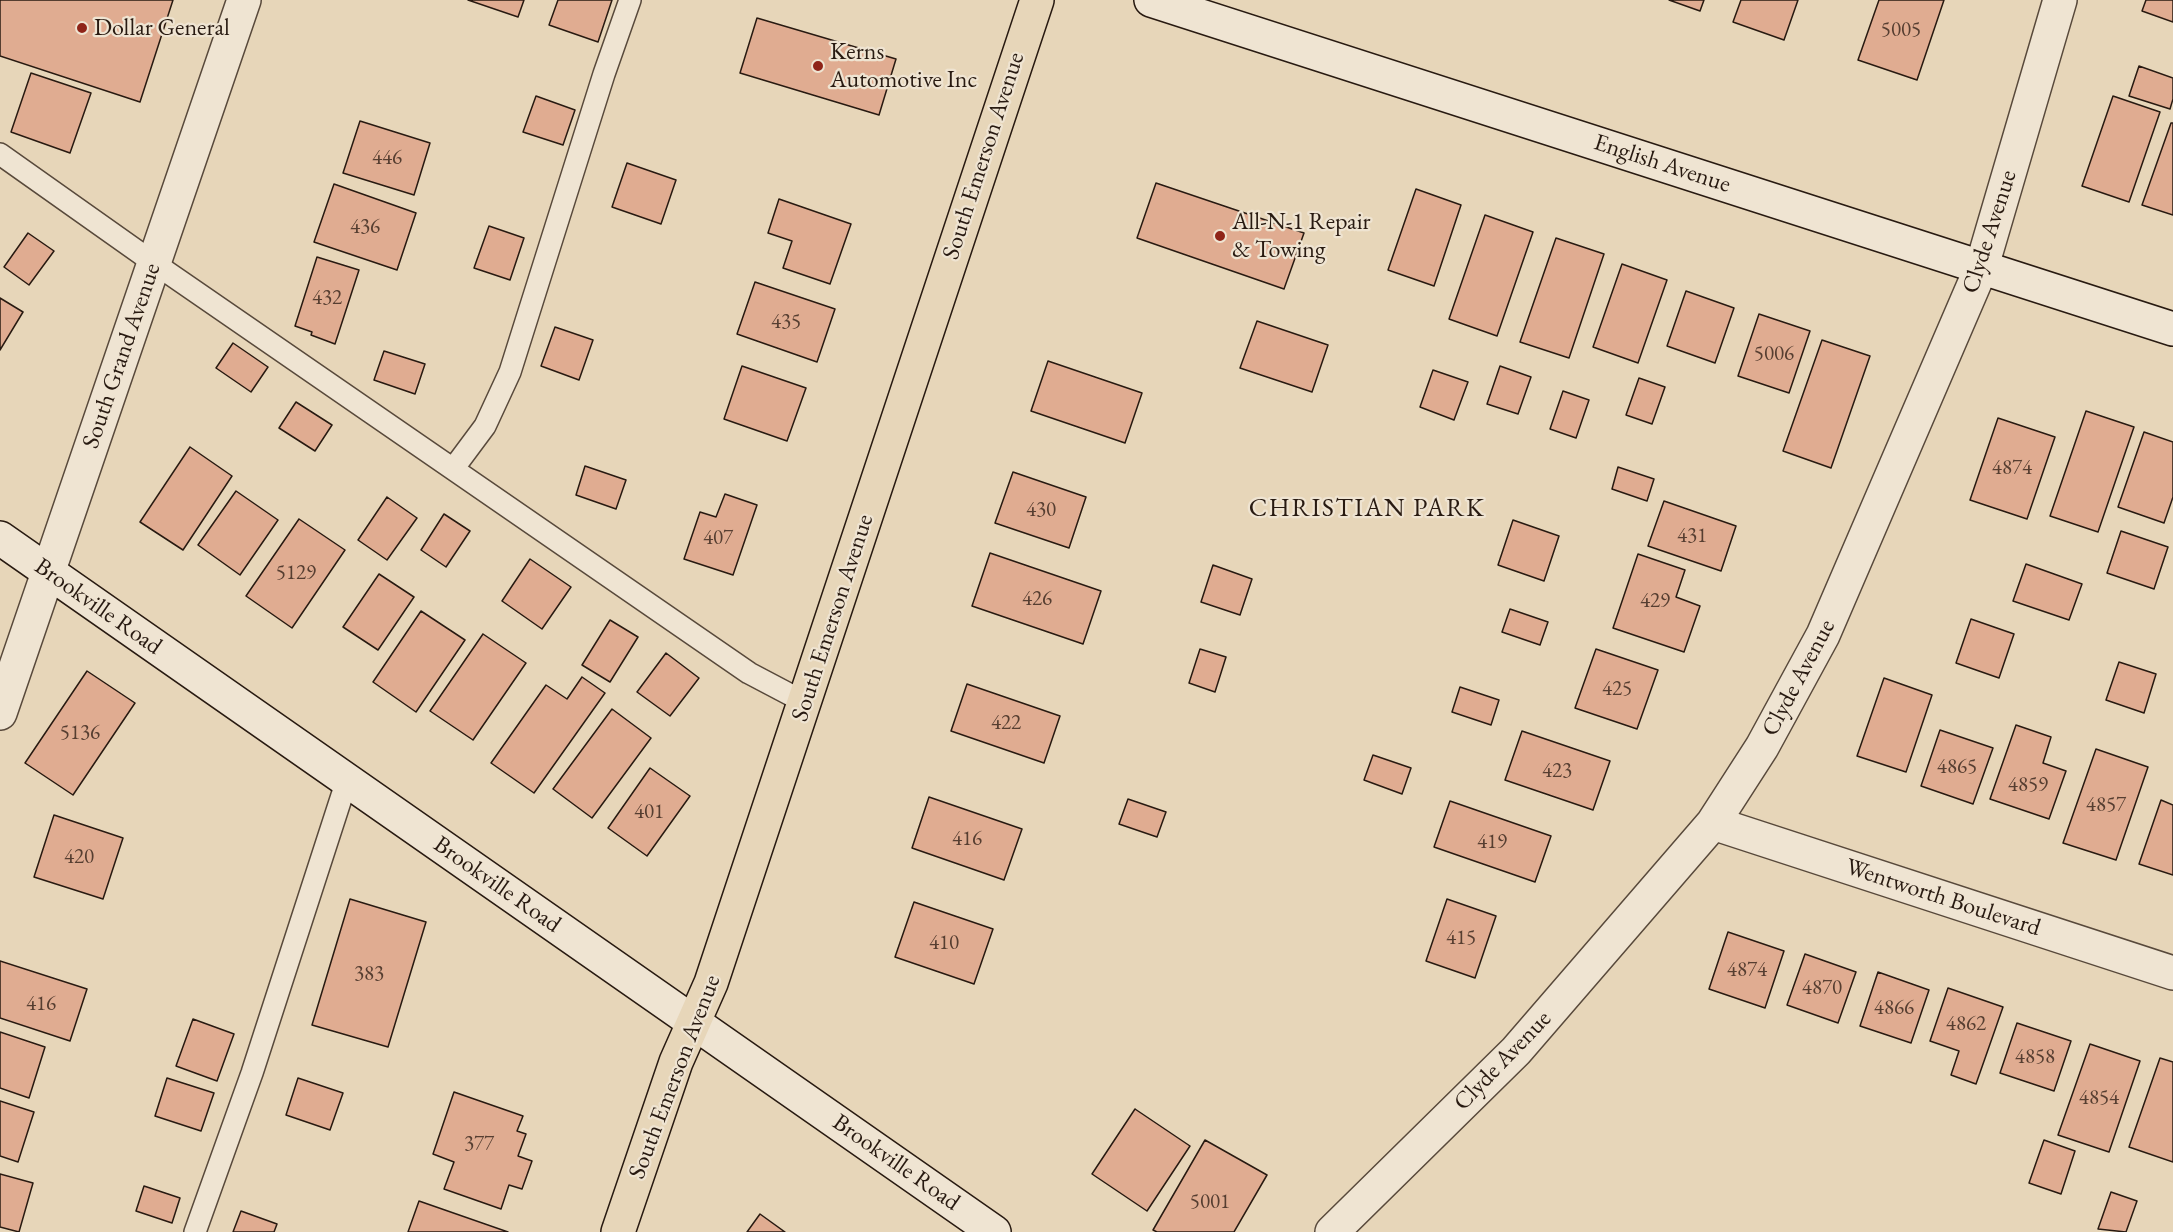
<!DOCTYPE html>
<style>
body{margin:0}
canvas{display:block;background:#e7d6b9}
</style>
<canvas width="2173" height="1232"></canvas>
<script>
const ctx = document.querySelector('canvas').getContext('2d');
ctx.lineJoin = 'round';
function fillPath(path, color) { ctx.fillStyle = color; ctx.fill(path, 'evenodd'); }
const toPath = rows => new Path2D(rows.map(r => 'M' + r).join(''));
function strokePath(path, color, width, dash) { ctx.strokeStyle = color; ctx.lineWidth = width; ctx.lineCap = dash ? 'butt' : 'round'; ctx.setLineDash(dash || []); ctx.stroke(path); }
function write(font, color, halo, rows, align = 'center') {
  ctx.font = font + ' "EB Garamond",serif'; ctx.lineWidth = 4.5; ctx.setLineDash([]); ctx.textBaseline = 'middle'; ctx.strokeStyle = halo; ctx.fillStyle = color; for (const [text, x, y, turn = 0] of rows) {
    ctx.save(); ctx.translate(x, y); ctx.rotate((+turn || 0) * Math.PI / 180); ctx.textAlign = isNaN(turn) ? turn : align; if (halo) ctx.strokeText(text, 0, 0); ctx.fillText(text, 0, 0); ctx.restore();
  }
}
const building = toPath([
 [0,0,173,0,140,102,0,56,0,0],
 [468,0,524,0,518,17,468,0],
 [558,0,612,0,598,42,549,25,558,0],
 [1669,0,1704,0,1700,11,1669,0],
 [1741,0,1798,0,1784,40,1733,22,1741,0],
 [1879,0,1944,0,1917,80,1858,60,1879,0],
 [2146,0,2173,0,2173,22,2142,11,2146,0],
 [757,18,896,59,879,115,740,73,757,18],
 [2139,66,2173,78,2173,99,2170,109,2129,96,2139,66],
 [31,73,91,93,70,153,11,132,31,73],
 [536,96,575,110,563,145,523,132,536,96],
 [2113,96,2160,112,2129,202,2082,186,2113,96],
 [360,121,430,143,414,195,343,173,360,121],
 [2171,123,2173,123,2173,215,2142,205,2171,123],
 [627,163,676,180,661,224,612,207,627,163],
 [1156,183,1304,233,1284,289,1137,238,1156,183],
 [334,184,416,213,397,270,314,242,334,184],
 [1416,189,1461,205,1434,286,1388,270,1416,189],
 [779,199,851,224,830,284,783,268,792,241,768,233,779,199],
 [1485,215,1533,232,1497,336,1449,319,1485,215],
 [489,226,524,238,510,280,474,268,489,226],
 [28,233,54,251,29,285,4,267,28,233],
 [1556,238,1604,254,1569,358,1520,342,1556,238],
 [317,257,359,270,335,344,311,335,312,332,295,326,317,257],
 [1622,264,1667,280,1638,363,1593,347,1622,264],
 [755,282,835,309,817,362,737,334,755,282],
 [1686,291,1734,308,1715,363,1667,346,1686,291],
 [0,298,23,312,0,350,0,298],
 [1759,314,1810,331,1789,393,1738,376,1759,314],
 [1257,321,1328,345,1312,392,1240,368,1257,321],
 [555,327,593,340,579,380,541,366,555,327],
 [1822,340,1870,356,1831,468,1783,451,1822,340],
 [233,343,268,367,251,392,216,368,233,343],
 [384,351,425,364,415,394,374,380,384,351],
 [1048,361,1142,393,1125,443,1031,411,1048,361],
 [742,366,806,388,787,441,724,419,742,366],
 [1500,366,1531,377,1518,414,1487,404,1500,366],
 [1433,370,1468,382,1454,420,1420,407,1433,370],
 [1639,378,1665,387,1652,424,1626,415,1639,378],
 [1563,391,1589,400,1576,438,1550,429,1563,391],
 [296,402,332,425,315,451,279,428,296,402],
 [2086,411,2134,427,2098,532,2050,516,2086,411],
 [1998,418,2055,437,2027,519,1970,500,1998,418],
 [2144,432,2173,442,2173,497,2164,523,2118,507,2144,432],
 [190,447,232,476,183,550,140,522,190,447],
 [585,466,626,480,616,509,576,495,585,466],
 [1618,467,1654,479,1647,501,1612,489,1618,467],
 [1013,472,1086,497,1069,548,995,523,1013,472],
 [236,491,278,520,240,575,198,545,236,491],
 [725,494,757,505,733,575,684,559,700,512,716,517,725,494],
 [387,497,417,518,387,560,358,540,387,497],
 [1664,501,1736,526,1721,571,1648,546,1664,501],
 [444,514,470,531,446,567,421,550,444,514],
 [299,519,345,550,292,628,246,596,299,519],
 [1513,520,1559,536,1544,581,1498,565,1513,520],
 [2121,531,2168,547,2154,589,2107,573,2121,531],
 [990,553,1101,591,1083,644,972,606,990,553],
 [1638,554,1685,570,1676,597,1700,606,1684,652,1613,628,1638,554],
 [530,559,571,587,542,629,502,601,530,559],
 [2026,564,2082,584,2069,620,2013,601,2026,564],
 [1213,565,1252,579,1240,615,1201,602,1213,565],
 [379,574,414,597,378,650,343,627,379,574],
 [1510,609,1548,622,1540,645,1502,632,1510,609],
 [421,611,465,640,416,712,373,682,421,611],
 [1971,619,2014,634,1999,678,1956,663,1971,619],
 [610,620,638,637,610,682,582,665,610,620],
 [483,634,526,663,473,740,430,711,483,634],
 [1200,649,1226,657,1215,692,1189,683,1200,649],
 [1596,649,1658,670,1637,729,1575,708,1596,649],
 [666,653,699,678,670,716,637,692,666,653],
 [2119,662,2156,674,2144,713,2106,700,2119,662],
 [87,671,135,703,73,795,25,763,87,671],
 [582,677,605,693,534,793,491,763,546,685,567,699,582,677],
 [1884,678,1932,695,1906,772,1857,756,1884,678],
 [967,684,1060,716,1044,763,951,731,967,684],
 [1460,687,1499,700,1491,725,1452,712,1460,687],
 [612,709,651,738,592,818,553,789,612,709],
 [2016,725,2051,737,2043,763,2066,771,2049,819,1990,799,2016,725],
 [1940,730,1993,748,1973,804,1921,786,1940,730],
 [1522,731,1610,761,1593,810,1505,780,1522,731],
 [2096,749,2148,767,2116,860,2063,843,2096,749],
 [1373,755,1411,768,1402,794,1364,780,1373,755],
 [650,768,690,796,647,856,608,828,650,768],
 [929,797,1022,829,1004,880,912,848,929,797],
 [1128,799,1166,812,1157,837,1119,824,1128,799],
 [2161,800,2173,805,2173,875,2139,864,2161,800],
 [1450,801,1551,836,1535,882,1434,847,1450,801],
 [54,815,123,838,103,899,34,877,54,815],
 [350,899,426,922,388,1047,312,1025,350,899],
 [1447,899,1496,916,1475,978,1426,961,1447,899],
 [914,902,993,929,974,984,895,957,914,902],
 [1728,932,1784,951,1765,1008,1709,989,1728,932],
 [1805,954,1856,972,1838,1023,1787,1005,1805,954],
 [0,961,87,989,70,1041,0,1018,0,961],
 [1878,972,1929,990,1911,1043,1860,1026,1878,972],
 [1948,988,2003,1007,1976,1084,1951,1075,1959,1051,1930,1041,1948,988],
 [193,1019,234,1034,217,1081,176,1066,193,1019],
 [2017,1023,2071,1041,2054,1091,2000,1073,2017,1023],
 [0,1032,45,1047,29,1098,0,1088,0,1032],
 [2090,1044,2140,1061,2109,1152,2058,1135,2090,1044],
 [2160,1058,2173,1062,2173,1162,2129,1147,2160,1058],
 [167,1078,214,1093,201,1131,155,1116,167,1078],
 [298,1078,343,1093,330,1130,286,1115,298,1078],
 [454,1092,523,1116,517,1131,526,1134,518,1156,532,1161,522,1189,509,1185,501,1209,444,1189,454,1162,433,1154,454,1092],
 [0,1101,34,1112,18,1162,0,1156,0,1101],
 [1135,1109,1190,1146,1147,1211,1092,1174,1135,1109],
 [1205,1140,1267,1175,1234,1232,1157,1232,1153,1230,1205,1140],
 [2044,1140,2075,1151,2061,1194,2029,1183,2044,1140],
 [0,1174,33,1183,19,1232,0,1227,0,1174],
 [144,1186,180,1198,172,1223,136,1211,144,1186],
 [2111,1192,2137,1201,2126,1232,2098,1229,2111,1192],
 [419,1201,508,1232,408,1232,419,1201],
 [241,1211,277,1224,274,1232,233,1232,241,1211],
 [760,1214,785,1232,747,1232,760,1214]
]);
fillPath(building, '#e0ac91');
strokePath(building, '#281a11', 1.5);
const lane = toPath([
 [0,154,154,263,749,673,806,703],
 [453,469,485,426,510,372,604,74,630,0],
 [195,1232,252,1073,347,780]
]);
const street = toPath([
 [0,713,244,0],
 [1713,823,2173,973],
 [1332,1232,1516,1051,1713,823,1762,747,1823,635,1982,266,2060,0]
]);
const secondary = toPath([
 [1151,0,2173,329],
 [0,538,994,1232]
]);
const primary = toPath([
 [618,1232,676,1062,711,983,1037,0]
]);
strokePath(lane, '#58493b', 24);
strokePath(street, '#58493b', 36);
strokePath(secondary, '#281a11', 36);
strokePath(primary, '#281a11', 36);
strokePath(lane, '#efe4d2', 21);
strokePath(street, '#efe4d2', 33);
strokePath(secondary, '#efe4d2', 33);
strokePath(primary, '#e7d6b9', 33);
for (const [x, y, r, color] of [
 [82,28,6,"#8f2418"],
 [818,66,6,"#8f2418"],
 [1220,236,6,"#8f2418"]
]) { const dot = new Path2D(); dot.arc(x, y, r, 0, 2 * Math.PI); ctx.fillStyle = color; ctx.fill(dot); strokePath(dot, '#efe4d2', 2); }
write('21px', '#563e31', null, [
 ["5005",1901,30],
 ["446",387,158],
 ["436",365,227],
 ["432",327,298],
 ["435",786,322],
 ["5006",1774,354],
 ["4874",2012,468],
 ["430",1041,510],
 ["431",1692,536],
 ["407",718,538],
 ["5129",296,573],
 ["426",1037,599],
 ["429",1655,601],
 ["425",1617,689],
 ["422",1006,723],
 ["5136",80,733],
 ["4865",1957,767],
 ["423",1557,771],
 ["4859",2028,785],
 ["4857",2106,805],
 ["401",649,812],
 ["416",967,839],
 ["419",1492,842],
 ["420",79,857],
 ["415",1461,938],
 ["410",944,943],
 ["4874",1747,970],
 ["383",369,974],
 ["4870",1822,988],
 ["416",41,1004],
 ["4866",1894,1008],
 ["4862",1966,1024],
 ["4858",2035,1057],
 ["4854",2099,1098],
 ["377",479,1144],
 ["5001",1210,1202]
]);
write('24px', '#281a11', '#efe4d2', [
 ["Dollar General",94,28],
 ["Kerns",830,52],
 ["Automotive Inc",830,80],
 ["All-N-1 Repair",1232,222],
 ["& Towing",1232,250]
], 'left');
write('24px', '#281a11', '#efe4d2', [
 ["South Emerson Avenue",984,156,-72],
 ["English Avenue",1662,164,18],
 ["Clyde Avenue",1990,232,-72],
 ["South Grand Avenue",122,356,-71],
 ["Brookville Road",98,607,35],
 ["South Emerson Avenue",833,618,-72],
 ["Clyde Avenue",1799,678,-62],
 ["Brookville Road",497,885,35],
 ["Wentworth Boulevard",1943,898,18],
 ["Clyde Avenue",1503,1061,-46],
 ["South Emerson Avenue",675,1077,-69],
 ["Brookville Road",896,1163,35]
]);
ctx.letterSpacing = '1.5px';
write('26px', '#281a11', '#efe4d2', [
 ["CHRISTIAN PARK",1367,509]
]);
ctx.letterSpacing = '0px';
</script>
